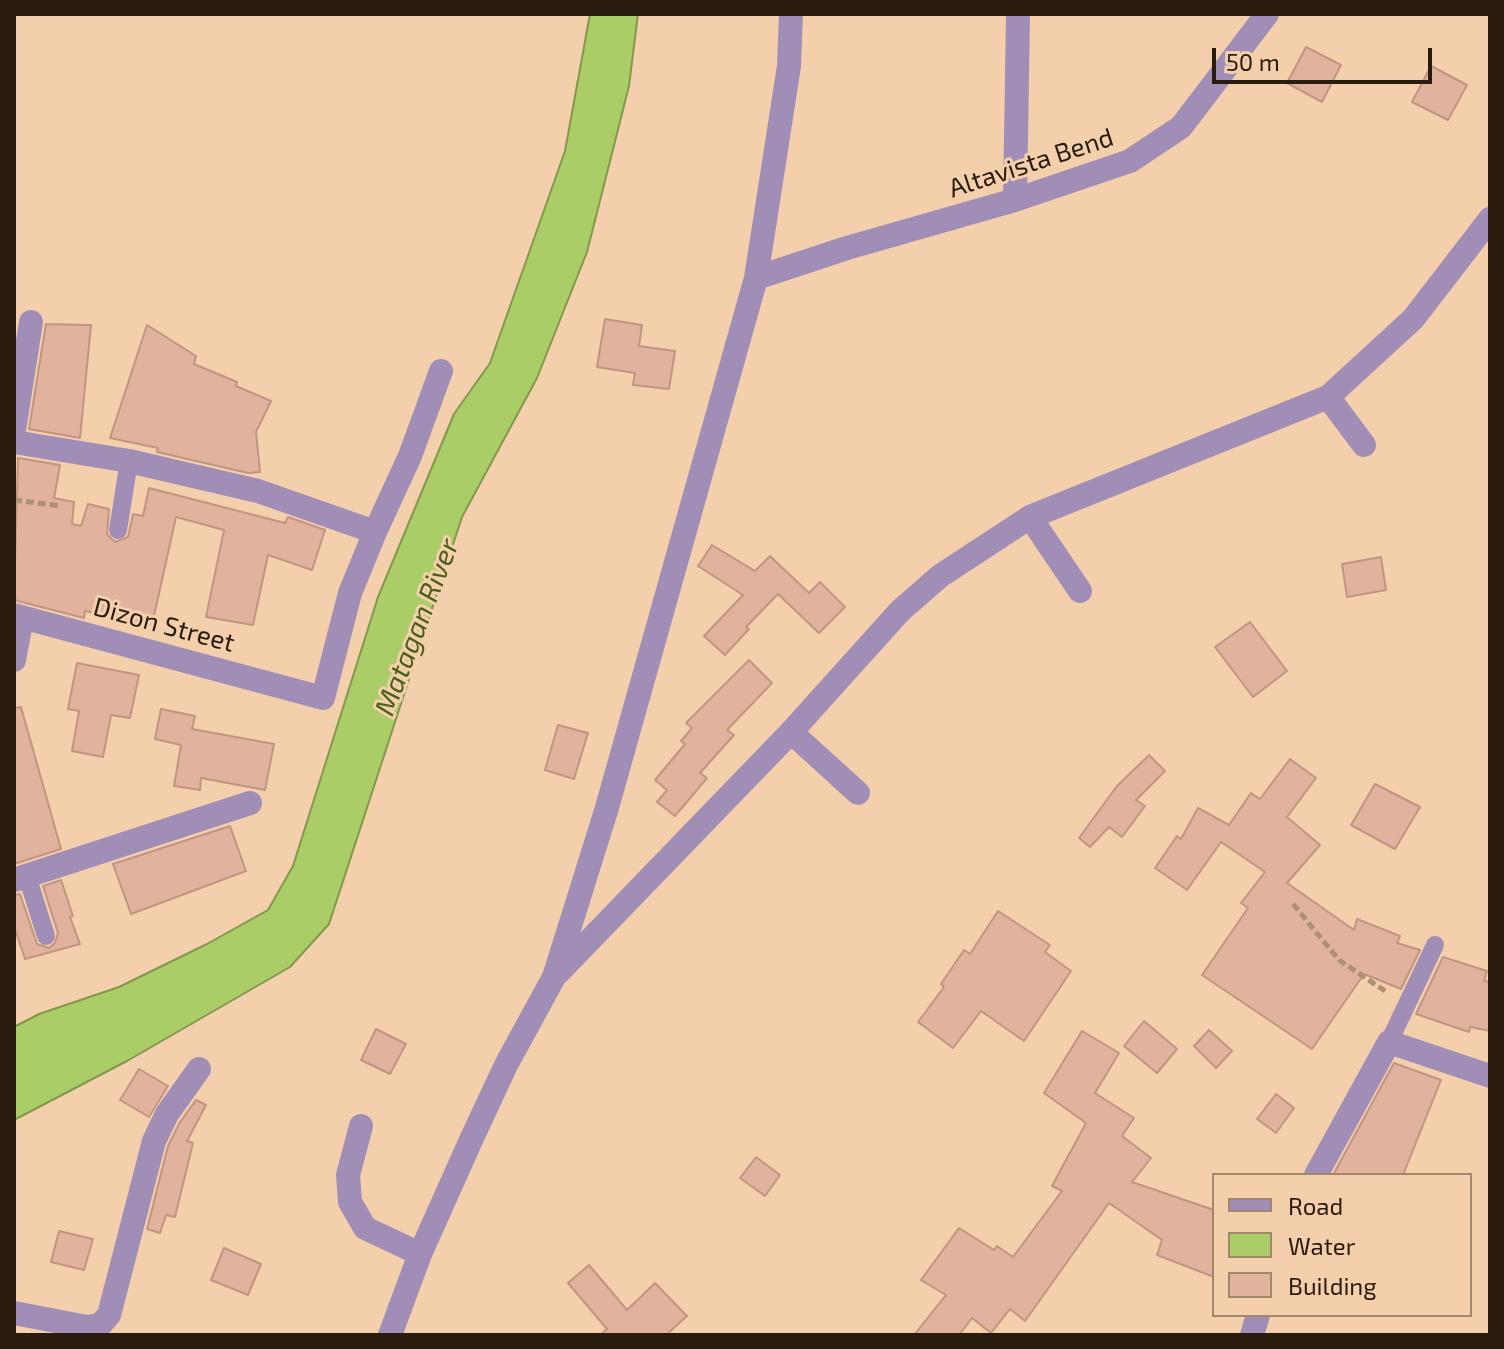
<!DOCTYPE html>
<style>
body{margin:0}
#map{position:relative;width:1504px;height:1349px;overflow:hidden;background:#f4cfac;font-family:"Exo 2",sans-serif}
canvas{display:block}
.frame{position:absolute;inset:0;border:16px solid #291b0e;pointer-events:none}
.legend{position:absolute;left:1212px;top:1173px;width:260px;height:144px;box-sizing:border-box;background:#f4cfac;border:2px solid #a3876d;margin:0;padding:10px 14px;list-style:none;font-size:24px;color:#291b0e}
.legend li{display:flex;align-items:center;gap:16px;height:40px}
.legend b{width:40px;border:2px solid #a3876d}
.scale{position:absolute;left:1212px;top:48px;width:220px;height:36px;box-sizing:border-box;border:4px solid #291b0e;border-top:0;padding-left:10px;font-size:24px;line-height:28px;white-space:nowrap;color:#291b0e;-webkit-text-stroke:6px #f4cfac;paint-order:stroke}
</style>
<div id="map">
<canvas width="1504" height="1349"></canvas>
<div class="frame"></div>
<ul class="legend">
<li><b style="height:10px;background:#a08eb6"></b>Road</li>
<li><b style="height:22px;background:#aacd67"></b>Water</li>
<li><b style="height:22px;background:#e1b29d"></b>Building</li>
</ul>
<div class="scale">50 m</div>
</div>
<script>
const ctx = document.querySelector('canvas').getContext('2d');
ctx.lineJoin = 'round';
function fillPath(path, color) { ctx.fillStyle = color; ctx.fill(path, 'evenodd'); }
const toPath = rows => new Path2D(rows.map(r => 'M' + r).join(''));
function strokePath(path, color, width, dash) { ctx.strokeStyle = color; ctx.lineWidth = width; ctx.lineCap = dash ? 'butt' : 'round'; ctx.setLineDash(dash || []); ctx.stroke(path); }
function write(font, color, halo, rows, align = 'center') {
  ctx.font = font + ' "Exo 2",sans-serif'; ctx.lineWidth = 6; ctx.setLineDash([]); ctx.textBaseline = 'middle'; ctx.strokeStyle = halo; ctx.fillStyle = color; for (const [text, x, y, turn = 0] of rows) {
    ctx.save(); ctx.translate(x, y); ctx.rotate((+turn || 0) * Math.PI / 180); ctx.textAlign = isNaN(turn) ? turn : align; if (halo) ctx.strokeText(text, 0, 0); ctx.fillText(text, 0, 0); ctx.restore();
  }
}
const water = toPath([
 [590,14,638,14,629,86,587,252,537,378,462,517,329,924,290,967,127,1061,14,1120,14,1027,39,1014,119,987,207,944,268,910,293,866,378,597,454,414,490,363,565,151,590,14]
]);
fillPath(water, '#aacd67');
strokePath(water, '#83984c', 2);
const building = toPath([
 [1306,47,1341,65,1322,102,1287,83,1306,47],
 [1431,66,1467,85,1448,120,1412,102,1431,66],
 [605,319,642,325,639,346,675,351,669,389,633,385,635,373,597,367,605,319],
 [46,324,91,325,80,438,29,429,46,324],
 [147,325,196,356,194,364,237,382,236,386,271,401,256,432,260,472,248,473,157,452,158,448,110,438,147,325],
 [18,458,60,465,54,498,74,502,72,524,81,526,88,504,109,509,107,534,115,542,128,537,133,514,143,516,149,488,285,523,288,517,325,530,312,570,268,555,253,625,206,617,224,530,176,517,152,625,85,611,84,618,14,600,18,458],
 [712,545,755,571,770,556,809,593,820,582,845,607,819,633,778,594,746,627,749,629,725,655,704,636,743,595,698,566,712,545],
 [1381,557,1386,590,1347,597,1342,564,1381,557],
 [1250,622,1287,671,1253,697,1215,647,1250,622],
 [749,660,772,683,727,730,734,735,700,773,707,778,675,816,657,802,667,790,655,780,685,744,681,741,692,728,686,723,749,660],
 [77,663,139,675,130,718,111,715,103,757,72,751,79,711,68,709,77,663],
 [21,707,61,849,14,864,14,708,21,707],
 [161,709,195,716,192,729,274,744,265,790,201,778,200,790,174,786,181,745,155,739,161,709],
 [558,725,588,733,574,779,545,770,558,725],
 [1149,755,1165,771,1136,800,1145,806,1122,837,1109,827,1090,847,1079,838,1117,786,1149,755],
 [1290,759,1316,778,1287,817,1320,845,1287,883,1354,930,1357,919,1400,936,1397,943,1420,950,1401,989,1364,974,1312,1049,1202,975,1248,908,1241,903,1265,872,1221,842,1187,890,1155,868,1177,836,1181,839,1198,808,1229,825,1251,793,1260,799,1290,759],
 [1375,784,1420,807,1395,849,1351,825,1375,784],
 [230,826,246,871,131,914,113,864,230,826],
 [61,880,73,916,70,917,80,944,25,959,14,926,14,895,20,894,37,944,49,948,55,943,58,933,43,886,61,880],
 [998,911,1050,945,1045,952,1071,971,1024,1041,981,1011,953,1048,918,1022,944,987,941,984,964,950,970,954,998,911],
 [1443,957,1487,971,1484,981,1490,982,1490,1031,1470,1027,1469,1032,1416,1014,1443,957],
 [1144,1021,1177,1049,1157,1073,1124,1046,1144,1021],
 [376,1029,406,1044,390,1074,361,1060,376,1029],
 [1209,1030,1232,1051,1216,1068,1194,1046,1209,1030],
 [1082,1031,1119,1053,1095,1093,1134,1118,1122,1136,1151,1158,1132,1182,1214,1210,1214,1277,1157,1255,1162,1240,1109,1203,1025,1321,1010,1309,991,1333,972,1318,959,1335,914,1335,946,1295,921,1280,959,1228,994,1250,997,1246,1013,1257,1062,1191,1052,1186,1086,1123,1044,1093,1082,1031],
 [1394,1063,1441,1080,1403,1175,1333,1175,1394,1063],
 [139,1069,168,1086,149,1117,120,1100,139,1069],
 [1276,1094,1294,1108,1276,1133,1257,1119,1276,1094],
 [196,1100,206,1105,187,1141,193,1143,175,1217,166,1215,160,1233,147,1229,168,1146,180,1122,196,1100],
 [756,1157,780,1175,765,1196,740,1178,756,1157],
 [59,1231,93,1239,84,1270,51,1262,59,1231],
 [224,1248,261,1264,248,1295,211,1280,224,1248],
 [589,1265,627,1310,655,1283,687,1316,666,1335,600,1335,607,1329,568,1283,589,1265]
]);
fillPath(building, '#e1b29d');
strokePath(building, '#c29580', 2);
strokePath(toPath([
 [14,500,61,506],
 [1293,904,1339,960,1388,993]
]), '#ae9175', 5, [8, 4]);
strokePath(toPath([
 [118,530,129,461],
 [27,876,46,936],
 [1389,1042,1435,945]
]), '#a08eb6', 18);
strokePath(toPath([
 [1015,200,1018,14],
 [756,278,847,248,1015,200,1130,161,1181,127,1267,14],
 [1328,397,1364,445],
 [14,430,31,322],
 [14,442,129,461,258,491,375,532,410,456,441,371],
 [1030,517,1080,591],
 [14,615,323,698,350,593,375,532],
 [14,660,22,617],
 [791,732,858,793],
 [14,880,250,803],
 [558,973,791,732,900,611,940,576,1030,517,1328,397,1413,319,1490,219],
 [361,1126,348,1175,350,1202,365,1228,420,1254],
 [1316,1175,1389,1042,1490,1076],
 [14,1313,87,1327,100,1325,109,1315,154,1141,167,1114,199,1069],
 [390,1335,420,1254,471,1140,506,1065,554,977,606,811,756,278,789,66,791,14],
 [1252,1335,1258,1315]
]), '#a08eb6', 24);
write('26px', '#291b0e', '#f4cfac', [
 ["Altavista Bend",1031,163,-18],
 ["Dizon Street",164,625,15]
]);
write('italic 28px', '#4a6019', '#f4cfac', [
 ["Matagan River",417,627,-69]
]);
</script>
